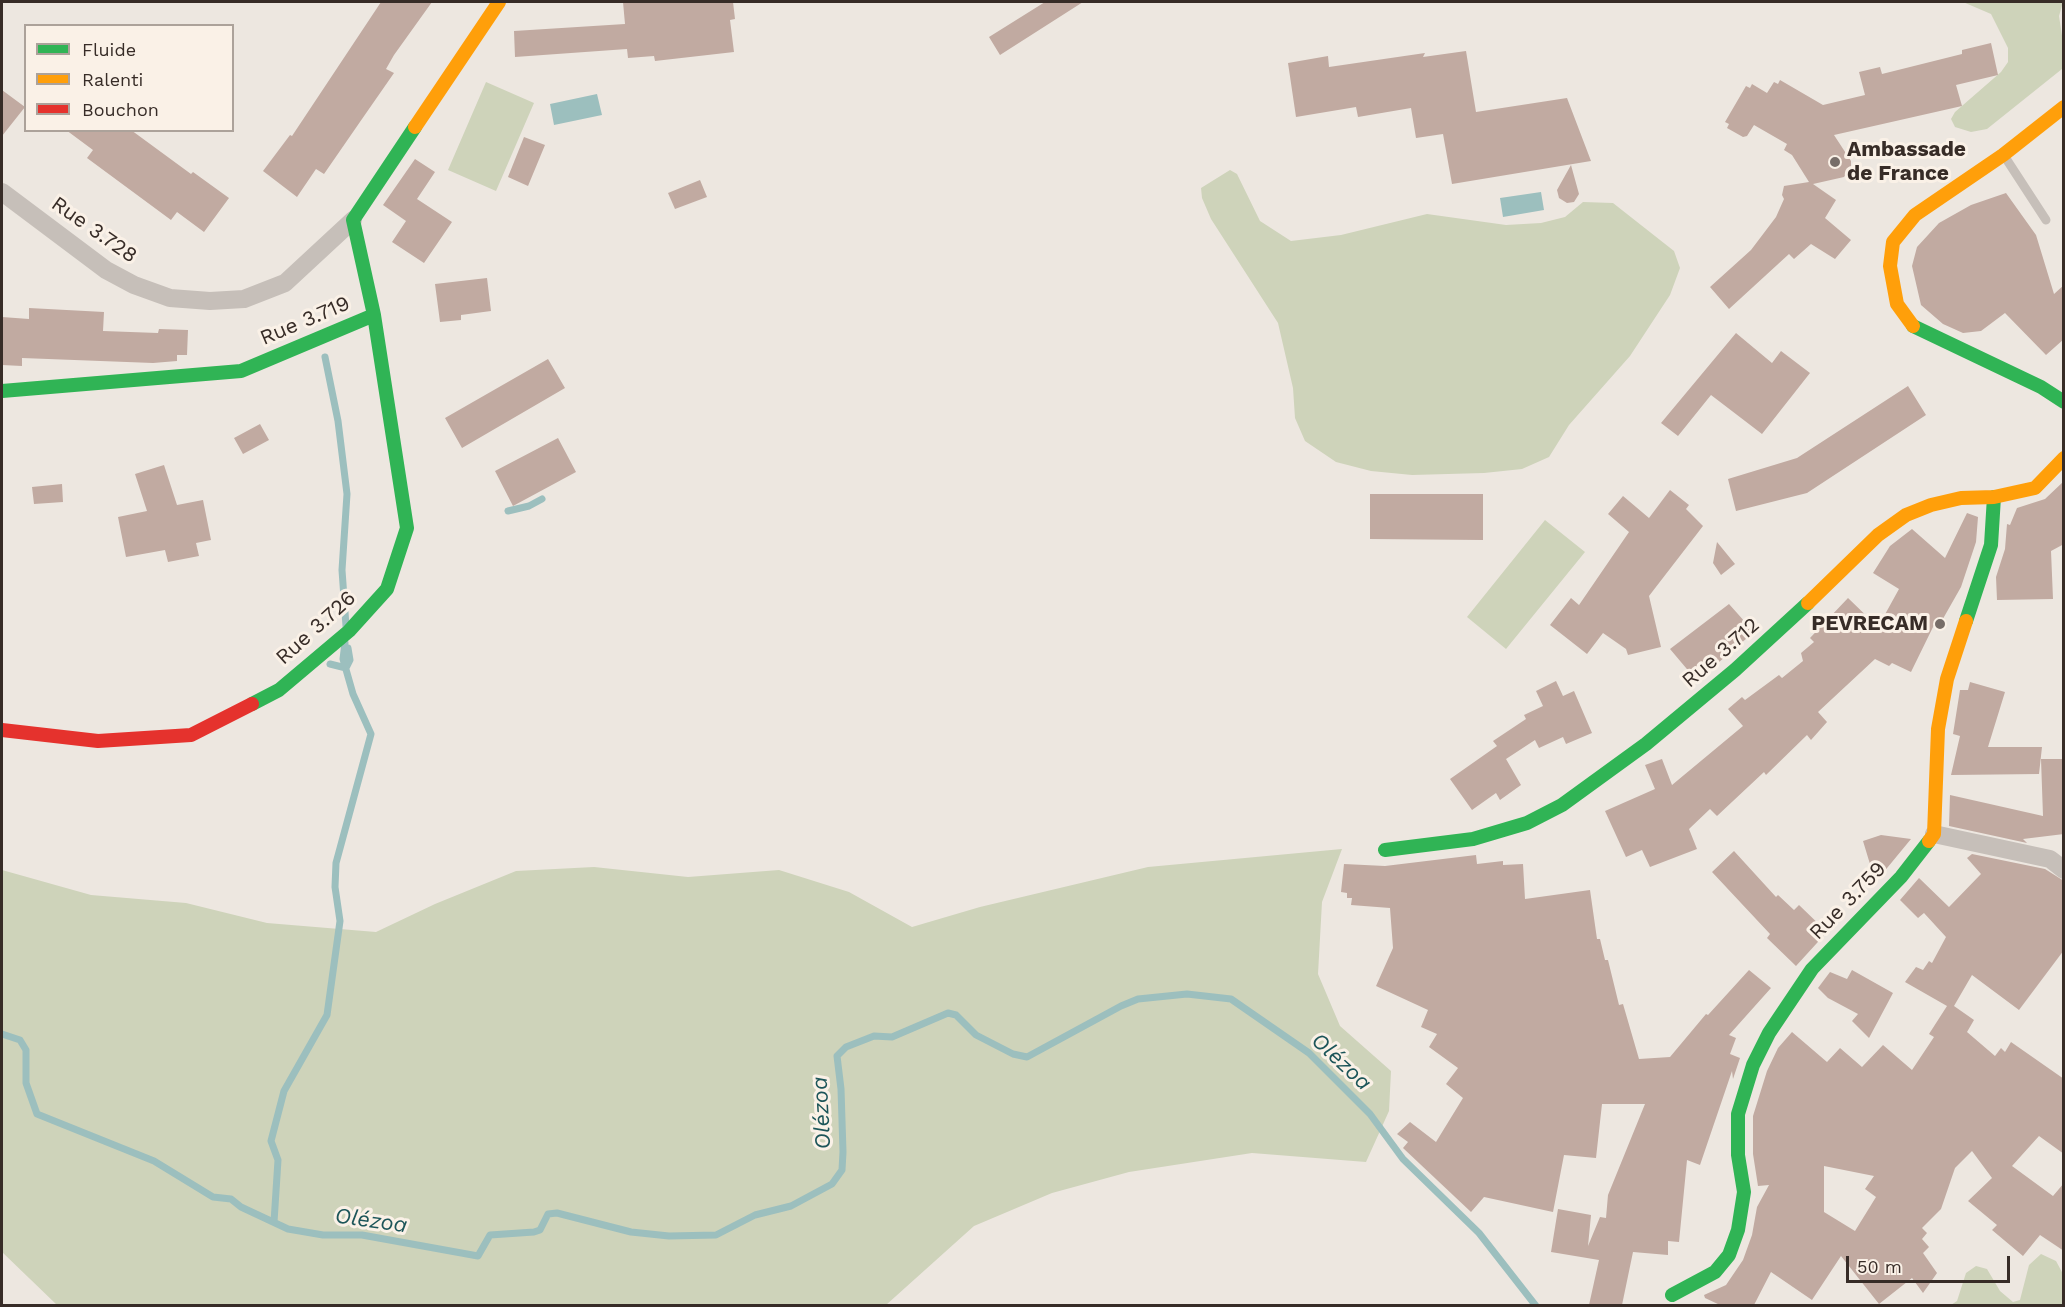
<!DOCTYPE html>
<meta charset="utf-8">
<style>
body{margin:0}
#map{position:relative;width:2065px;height:1307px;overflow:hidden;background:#ede7e0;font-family:"Work Sans",sans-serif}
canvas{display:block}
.frame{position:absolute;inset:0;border:3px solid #372c27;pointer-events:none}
.legend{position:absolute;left:24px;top:24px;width:210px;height:108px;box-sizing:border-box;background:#faf1e7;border:2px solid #aca29a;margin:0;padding:8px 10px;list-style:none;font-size:18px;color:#372c27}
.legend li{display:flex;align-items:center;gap:12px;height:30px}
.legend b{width:30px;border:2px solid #aca29a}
.scale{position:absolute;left:1846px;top:1256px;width:164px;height:27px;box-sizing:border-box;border:3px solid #372c27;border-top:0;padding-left:8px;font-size:18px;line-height:21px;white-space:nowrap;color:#372c27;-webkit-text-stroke:4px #faf1e7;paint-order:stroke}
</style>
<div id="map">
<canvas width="2065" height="1307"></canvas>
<div class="frame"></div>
<ul class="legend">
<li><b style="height:8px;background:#30b455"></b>Fluide</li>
<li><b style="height:8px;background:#ff9f0a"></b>Ralenti</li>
<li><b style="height:8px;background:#e5322d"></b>Bouchon</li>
</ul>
<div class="scale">50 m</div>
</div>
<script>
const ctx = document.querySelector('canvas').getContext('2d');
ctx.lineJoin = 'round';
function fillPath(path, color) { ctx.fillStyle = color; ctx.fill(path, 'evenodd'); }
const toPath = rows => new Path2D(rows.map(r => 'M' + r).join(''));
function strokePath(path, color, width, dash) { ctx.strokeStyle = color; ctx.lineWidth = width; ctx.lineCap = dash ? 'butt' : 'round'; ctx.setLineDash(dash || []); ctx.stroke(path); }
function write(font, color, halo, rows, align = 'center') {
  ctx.font = font + ' "Work Sans",sans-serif'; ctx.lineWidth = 6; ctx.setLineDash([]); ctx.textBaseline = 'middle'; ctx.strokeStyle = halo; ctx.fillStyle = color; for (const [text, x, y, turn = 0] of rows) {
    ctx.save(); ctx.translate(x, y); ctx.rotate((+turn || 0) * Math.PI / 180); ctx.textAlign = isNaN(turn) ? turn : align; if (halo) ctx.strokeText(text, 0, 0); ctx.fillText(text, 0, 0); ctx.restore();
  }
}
fillPath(toPath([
 [1963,2,2063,2,2059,16,2063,42,2062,69,1987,129,1971,132,1955,127,1951,119,1955,112,2001,72,2008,62,2008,48,1991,14],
 [486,82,534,103,496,191,448,170],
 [1230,170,1237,174,1260,221,1291,241,1341,235,1427,214,1506,225,1541,223,1565,217,1583,202,1613,203,1674,251,1680,268,1670,295,1630,356,1569,425,1549,457,1522,469,1484,473,1412,475,1371,471,1336,462,1305,441,1295,418,1293,388,1278,323,1211,219,1202,198,1201,188],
 [1545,520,1585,552,1506,649,1467,617],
 [1342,849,1322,902,1318,974,1340,1026,1391,1071,1389,1111,1366,1162,1252,1153,1129,1172,1052,1193,974,1226,886,1305,57,1305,2,1252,2,870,91,895,186,903,267,923,376,932,435,904,516,871,594,867,688,877,779,870,849,892,912,927,980,907,1148,867],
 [2041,1254,2056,1261,2063,1274,2063,1305,1951,1305,1957,1301,1966,1273,1976,1266,1987,1269,2000,1291,2013,1302,2020,1300,2029,1265]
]), '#ced3ba');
fillPath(toPath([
 [597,94,602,115,554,125,550,104],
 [1541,192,1544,210,1503,217,1500,198]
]), '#9cbfbe');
strokePath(toPath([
 [325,357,338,421,347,494,342,570,346,626],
 [508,511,529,506,542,499],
 [330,664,346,668,350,660,348,648],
 [2,1034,20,1040,26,1050,26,1083,37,1114,154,1161,213,1197,231,1199,241,1207,288,1229,323,1235,362,1235,478,1256,490,1235,534,1232,540,1230,548,1214,557,1213,631,1232,669,1236,716,1235,755,1215,791,1206,832,1184,842,1170,843,1152,841,1089,837,1056,846,1047,874,1036,892,1037,948,1013,956,1015,976,1035,1013,1054,1027,1057,1121,1006,1138,999,1187,994,1231,999,1309,1053,1370,1114,1403,1159,1479,1233,1536,1306],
 [274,1222,278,1160,271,1141,284,1091,327,1015,340,921,335,887,336,863,371,734,353,694,343,659,345,643]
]), '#9cbfbe', 7);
fillPath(toPath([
 [381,2,432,2,394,55,386,69,394,73,362,119,324,174,316,169,297,197,263,171,290,135,292,136],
 [623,2,733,2,735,19,730,20,734,52,655,61,654,56,628,58,627,49,515,57,514,31,625,24],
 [1045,2,1083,2,1000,55,989,37],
 [1991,43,1998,75,1956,85,1962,106,1834,135,1851,161,1851,167,1844,177,1813,184,1836,200,1825,218,1851,240,1835,259,1811,244,1794,259,1789,254,1729,309,1710,287,1751,250,1776,217,1784,199,1782,195,1784,186,1809,182,1792,155,1784,150,1787,144,1754,125,1747,136,1743,137,1727,128,1729,124,1725,122,1746,86,1750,88,1752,84,1767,93,1774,82,1778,84,1780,80,1823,105,1865,95,1859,72,1880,67,1882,74,1962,54,1962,50],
 [1466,51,1476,112,1567,98,1591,161,1452,184,1443,134,1416,138,1411,108,1358,117,1356,107,1296,117,1288,63,1328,56,1329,67,1425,53,1423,57],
 [2,90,25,107,2,136],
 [66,130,131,130,191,174,193,172,229,198,204,232,177,212,171,220,87,158,93,150],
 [524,137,545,145,528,186,508,177],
 [415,159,435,172,417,199,452,222,424,263,392,242,406,221,383,205],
 [1571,165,1579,194,1574,202,1567,203,1559,198,1557,190],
 [700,180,707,197,675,209,668,193],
 [2006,193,2036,235,2054,294,2064,285,2064,339,2046,355,2005,313,1981,331,1963,333,1943,324,1921,305,1912,266,1917,247,1939,223,1971,205],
 [487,278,491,311,461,315,461,320,440,322,435,284],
 [29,308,104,312,103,331,158,333,159,329,188,330,187,355,177,355,177,361,153,363,22,358,22,366,2,365,2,317,29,319],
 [1736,333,1772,363,1781,351,1810,373,1762,434,1711,395,1678,436,1661,423],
 [548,359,565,388,462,448,445,418],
 [1908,386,1926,415,1807,493,1736,511,1728,479,1797,458],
 [260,424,269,440,243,454,234,438],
 [558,438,576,472,513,506,495,471],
 [164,465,177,505,203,500,211,540,196,543,199,556,168,562,165,550,126,557,118,517,147,511,135,474],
 [2064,481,2064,544,2051,551,2053,599,1997,600,1996,577,2005,549,2007,524,2010,525,2017,508,2045,499],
 [62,484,63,502,34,504,32,487],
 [1670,490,1689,505,1686,509,1703,526,1649,596,1661,647,1628,655,1626,649,1603,633,1587,654,1550,625,1571,598,1579,605,1629,532,1608,514,1623,496,1649,518],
 [1370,494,1483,494,1483,540,1370,539],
 [1967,513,1978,517,1976,542,1961,587,1940,624,1934,625,1911,672,1892,663,1889,666,1875,659,1818,712,1827,722,1811,740,1807,735,1766,775,1764,772,1717,816,1710,809,1689,829,1697,849,1650,867,1642,850,1626,857,1605,811,1655,789,1645,765,1662,759,1672,785,1743,726,1728,709,1742,697,1745,700,1779,675,1782,678,1803,661,1801,653,1814,642,1810,638,1848,598,1878,627,1899,589,1873,573,1890,546,1912,529,1945,558],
 [1717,542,1735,564,1721,575,1713,563],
 [1729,604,1754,632,1697,681,1670,649],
 [1556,681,1563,696,1574,691,1592,733,1566,744,1563,737,1539,748,1535,740,1506,759,1521,785,1500,800,1496,793,1472,810,1450,779,1497,746,1493,741,1526,719,1524,715,1543,706,1536,691],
 [1970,682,2005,692,1988,747,2042,747,2039,774,1951,775,1960,736,1953,734,1960,690,1968,690],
 [2041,759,2064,759,2064,834,2023,839,2027,843,1949,826,1950,795,2043,816],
 [1881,835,1911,839,1878,879,1873,874,1863,841],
 [1734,851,1776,897,1778,895,1794,910,1799,905,1827,932,1796,966,1767,938,1770,934,1712,872],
 [1972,854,2045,869,2064,881,2064,950,2019,1010,1972,975,1954,1006,1974,1020,1967,1032,1995,1056,2001,1048,2005,1052,2011,1042,2064,1079,2064,1154,2039,1136,2012,1166,2053,1196,2064,1183,2064,1251,2040,1235,2023,1256,1992,1230,1997,1225,1968,1201,1992,1178,1972,1151,1955,1168,1941,1209,1922,1228,1927,1233,1922,1239,1929,1247,1923,1253,1937,1273,1923,1293,1912,1278,1879,1304,1841,1256,1812,1300,1771,1272,1754,1305,1720,1305,1705,1298,1704,1295,1726,1285,1743,1260,1752,1235,1757,1207,1769,1185,1758,1186,1753,1154,1753,1116,1767,1071,1778,1048,1792,1032,1827,1062,1840,1048,1862,1067,1883,1045,1912,1070,1934,1037,1929,1034,1947,1006,1905,982,1916,967,1923,970,1929,961,1932,963,1946,937,1924,913,1918,918,1900,900,1919,878,1949,907,1981,874,1967,858],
 [1824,1166,1874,1176,1865,1189,1876,1197,1855,1231,1824,1212],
 [1476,855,1477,864,1503,861,1503,865,1523,864,1525,899,1590,890,1597,939,1600,939,1605,960,1608,960,1619,1005,1623,1004,1639,1059,1670,1057,1706,1014,1708,1015,1749,970,1771,988,1729,1035,1736,1038,1730,1054,1740,1058,1733,1079,1732,1071,1700,1165,1687,1160,1679,1242,1668,1241,1668,1255,1633,1252,1622,1305,1589,1305,1599,1260,1551,1252,1558,1209,1591,1215,1588,1246,1600,1217,1606,1218,1608,1195,1645,1104,1602,1104,1596,1158,1564,1155,1553,1212,1484,1197,1471,1212,1403,1148,1408,1142,1397,1134,1410,1122,1436,1142,1463,1098,1446,1084,1458,1068,1429,1047,1437,1034,1421,1027,1428,1010,1376,986,1393,948,1390,908,1351,905,1352,898,1347,898,1347,893,1341,892,1344,864,1385,866],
 [1852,970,1893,993,1869,1038,1852,1021,1858,1014,1828,998,1818,988,1830,972,1847,979]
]), '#c1aaa1');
strokePath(toPath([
 [2005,157,2046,220]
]), '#c6bfb9', 9);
strokePath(toPath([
 [2,192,106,270,134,285,170,298,210,301,244,299,285,283,353,220],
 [1934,834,2050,859,2064,870]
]), '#c6bfb9', 18);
strokePath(toPath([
 [1913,326,2041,387,2064,402],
 [2,391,241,371,374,315,353,220,415,127],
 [1966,621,1991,545,1994,497],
 [252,704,279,690,349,631,387,589,407,528,374,315],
 [1385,850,1473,839,1527,823,1562,805,1646,744,1735,670,1808,603],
 [1672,1295,1715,1272,1729,1255,1738,1230,1744,1192,1738,1155,1738,1114,1753,1065,1769,1033,1812,969,1901,877,1929,841]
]), '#30b455', 14);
strokePath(toPath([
 [415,127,499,2],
 [1913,326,1897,304,1890,266,1893,242,1915,215,2003,155,2064,107],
 [1808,603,1878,535,1906,515,1931,505,1961,498,1994,497,2035,488,2064,458],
 [1929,841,1934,834,1938,729,1947,679,1966,621]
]), '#ff9f0a', 14);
strokePath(toPath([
 [2,730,98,741,191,735,252,704]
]), '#e5322d', 14);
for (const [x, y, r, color] of [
 [1835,162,6,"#776d68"],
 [1940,624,6,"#776d68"]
]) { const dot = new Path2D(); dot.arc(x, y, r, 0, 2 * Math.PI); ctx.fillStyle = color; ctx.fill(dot); strokePath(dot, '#faf1e7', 2); }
write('bold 21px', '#372c27', '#faf1e7', [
 ["Ambassade",1847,150],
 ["de France",1847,174],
 ["PEVRECAM",1928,624,"right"]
], 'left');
write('21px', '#372c27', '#faf1e7', [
 ["Rue 3.728",94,230,35],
 ["Rue 3.719",305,321,-23],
 ["Rue 3.726",316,628,-42],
 ["Rue 3.712",1721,653,-41],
 ["Rue 3.759",1848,901,-46]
]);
write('italic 22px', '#1c5559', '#faf1e7', [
 ["Olézoa",1341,1062,43],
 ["Olézoa",822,1113,-93],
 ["Olézoa",371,1221,8]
]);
</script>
